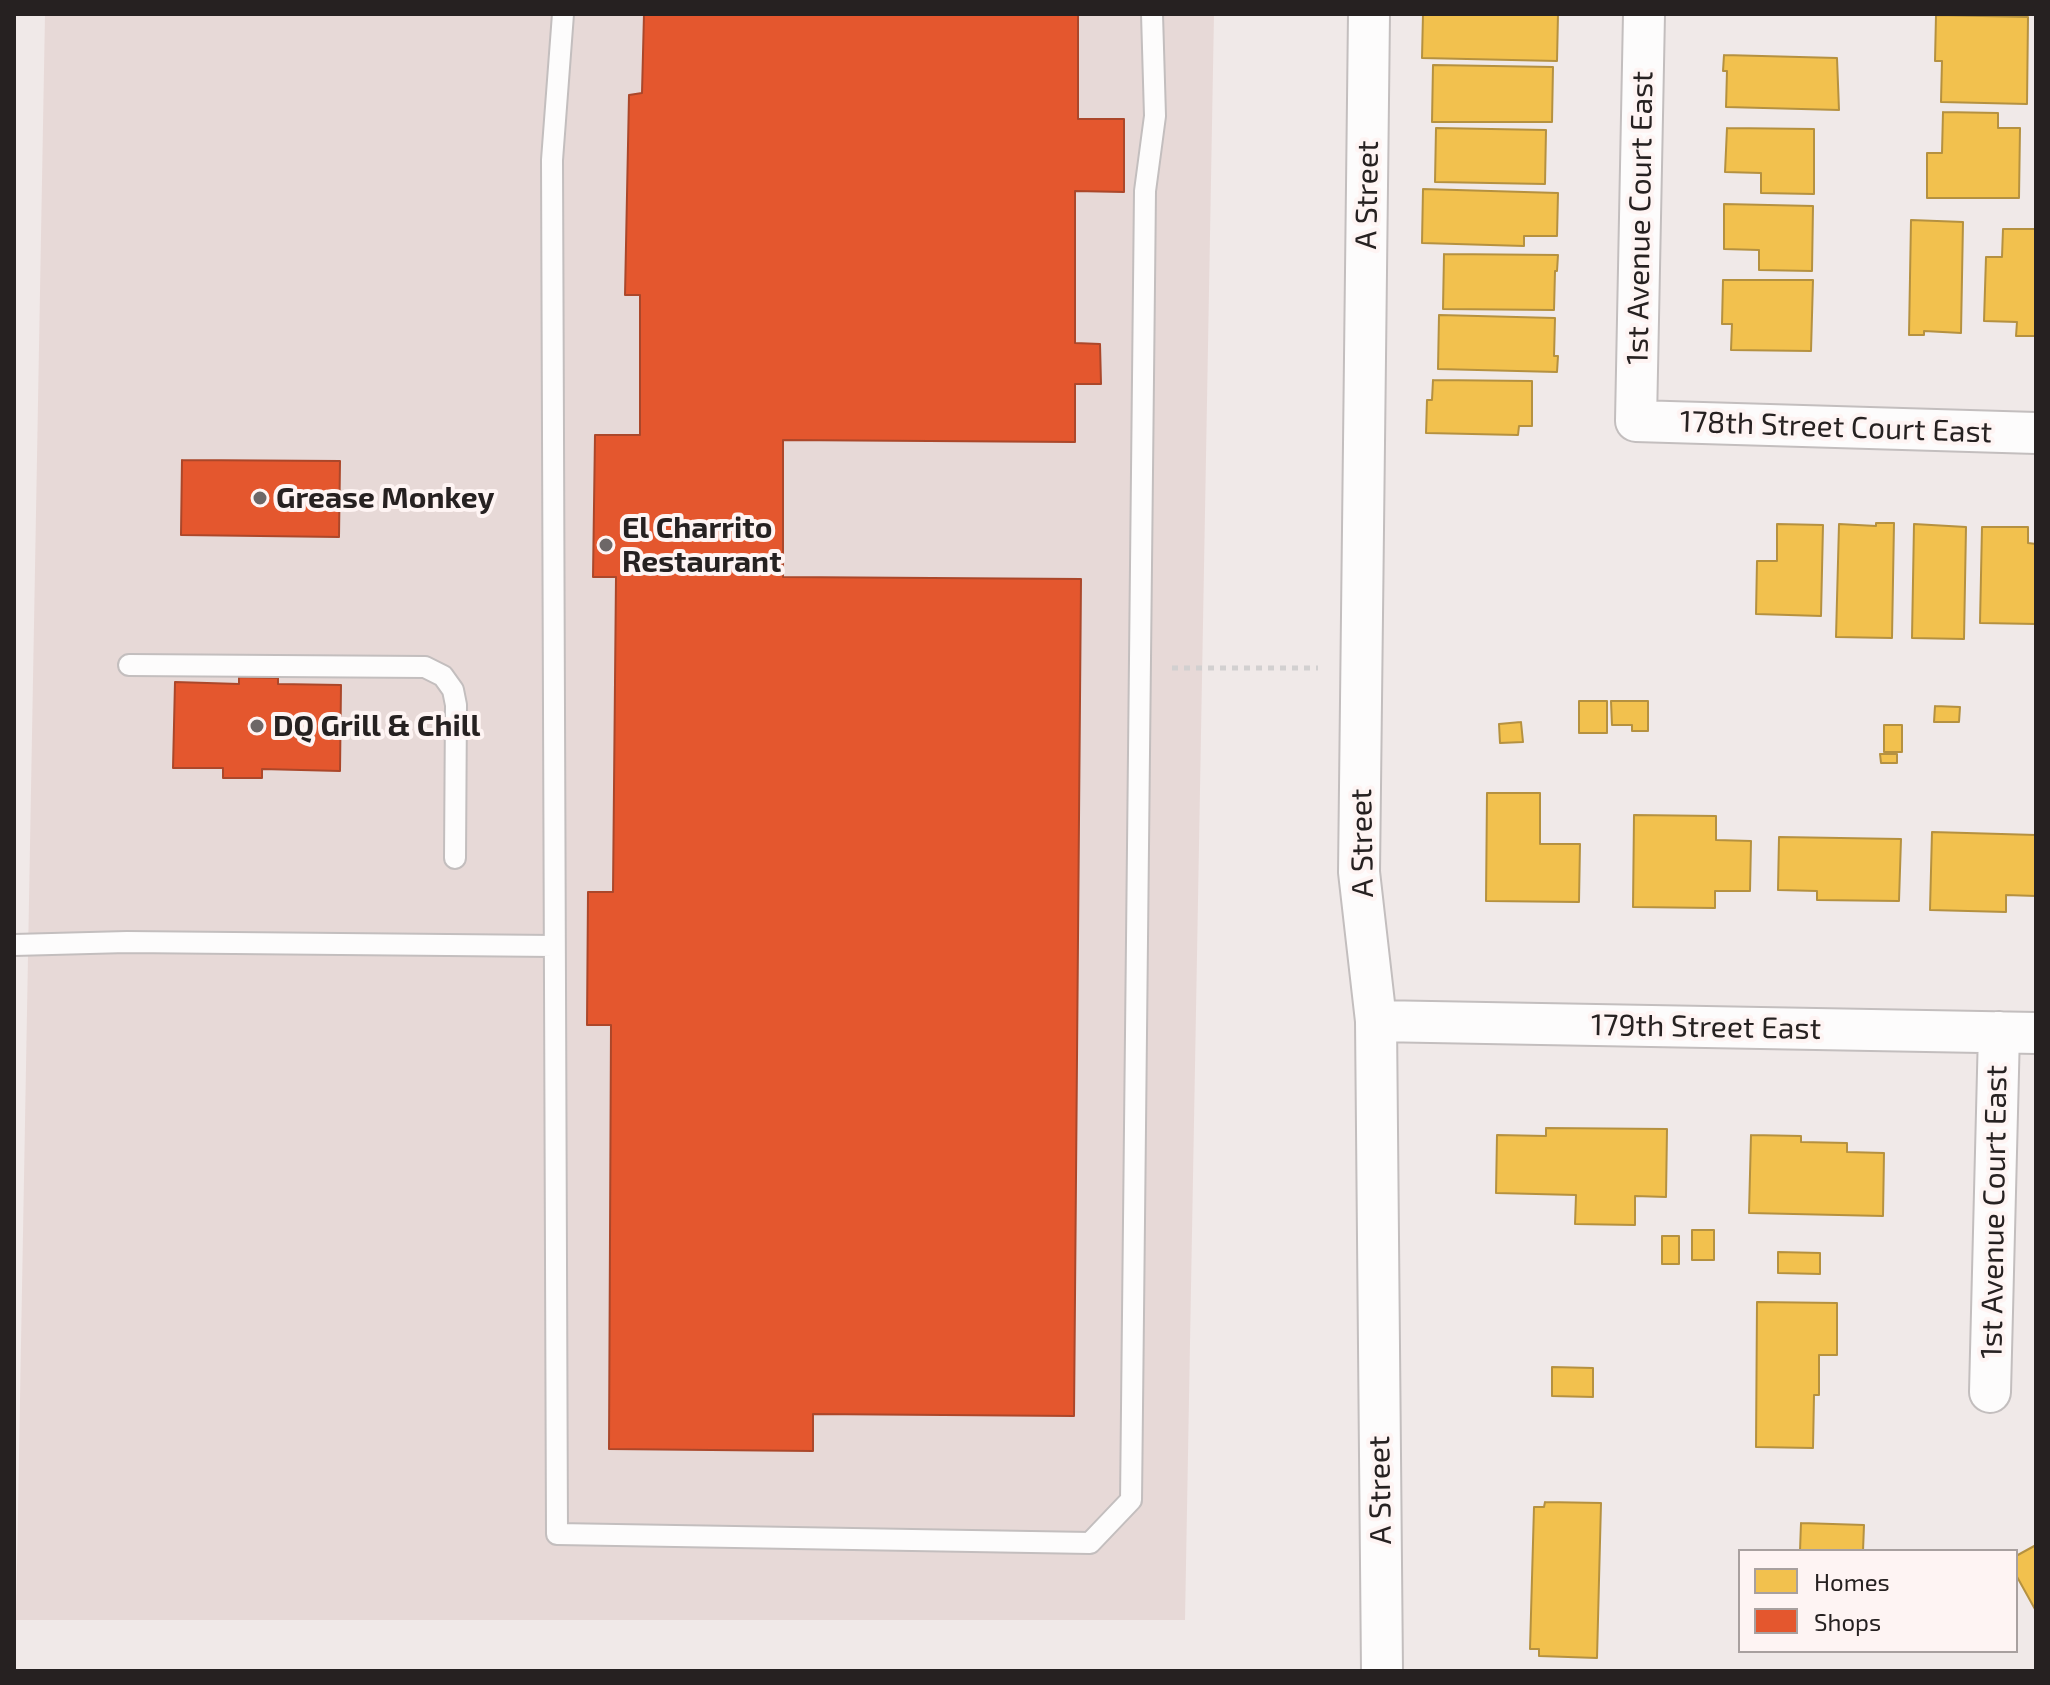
<!DOCTYPE html>
<style>
body{margin:0}
#map{position:relative;width:2050px;height:1685px;overflow:hidden;background:#f0e9e8;font-family:"Exo 2",sans-serif}
canvas{display:block}
.frame{position:absolute;inset:0;border:16px solid #262121;pointer-events:none}
.legend{position:absolute;left:1738px;top:1549px;width:280px;height:104px;box-sizing:border-box;background:#fef4f3;border:2px solid #a8a09f;margin:0;padding:10px 14px;list-style:none;font-size:24px;color:#262121}
.legend li{display:flex;align-items:center;gap:16px;height:40px}
.legend b{width:40px;border:2px solid #a8a09f}
</style>
<div id="map">
<canvas width="2050" height="1685"></canvas>
<div class="frame"></div>
<ul class="legend">
<li><b style="height:22px;background:#f2c14e"></b>Homes</li>
<li><b style="height:22px;background:#e4572e"></b>Shops</li>
</ul>
</div>
<script>
const ctx = document.querySelector('canvas').getContext('2d');
ctx.lineJoin = 'round';
function fillPath(path, color) { ctx.fillStyle = color; ctx.fill(path, 'evenodd'); }
const toPath = rows => new Path2D(rows.map(r => 'M' + r).join(''));
function strokePath(path, color, width, dash) { ctx.strokeStyle = color; ctx.lineWidth = width; ctx.lineCap = dash ? 'butt' : 'round'; ctx.setLineDash(dash || []); ctx.stroke(path); }
function write(font, color, halo, rows, align = 'center') {
  ctx.font = font + ' "Exo 2",sans-serif'; ctx.lineWidth = 8; ctx.setLineDash([]); ctx.textBaseline = 'middle'; ctx.strokeStyle = halo; ctx.fillStyle = color; for (const [text, x, y, turn = 0] of rows) {
    ctx.save(); ctx.translate(x, y); ctx.rotate((+turn || 0) * Math.PI / 180); ctx.textAlign = isNaN(turn) ? turn : align; if (halo) ctx.strokeText(text, 0, 0); ctx.fillText(text, 0, 0); ctx.restore();
  }
}
fillPath(toPath([
 [45,14,1214,14,1185,1620,16,1620]
]), '#e7d9d7');
const homes = toPath([
 [1423,14,1558,14,1557,61,1422,58,1423,14],
 [1936,15,2028,17,2027,104,1941,102,1942,61,1935,61,1936,15],
 [1724,55,1837,58,1839,110,1726,107,1727,71,1723,71,1724,55],
 [1433,65,1553,67,1552,122,1432,122,1433,65],
 [1943,112,1998,113,1998,128,2020,128,2019,198,1927,198,1927,153,1942,153,1943,112],
 [1436,128,1546,130,1545,184,1435,182,1436,128],
 [1727,128,1814,129,1814,194,1761,193,1761,173,1725,172,1727,128],
 [1423,189,1558,193,1557,236,1524,236,1524,246,1422,243,1423,189],
 [1724,204,1813,206,1812,271,1759,270,1759,250,1724,249,1724,204],
 [1911,220,1963,222,1961,333,1924,331,1924,335,1909,335,1911,220],
 [2003,229,2036,229,2036,336,2016,336,2017,322,1984,321,1986,257,2002,257,2003,229],
 [1444,254,1558,255,1557,271,1555,271,1554,310,1443,309,1444,254],
 [1723,280,1813,280,1811,351,1731,350,1732,324,1722,324,1723,280],
 [1439,315,1555,318,1554,356,1558,356,1557,372,1438,369,1439,315],
 [1433,380,1532,381,1532,426,1519,426,1518,435,1426,433,1427,400,1432,400,1433,380],
 [1876,523,1894,523,1892,638,1836,637,1839,524,1876,526,1876,523],
 [1777,524,1823,525,1821,616,1756,614,1757,561,1777,561,1777,524],
 [1914,524,1966,527,1964,639,1912,638,1914,524],
 [1982,527,2028,527,2028,543,2036,544,2036,624,1980,623,1982,527],
 [1579,701,1607,701,1607,733,1579,733,1579,701],
 [1611,701,1648,701,1648,731,1632,731,1632,725,1612,725,1611,701],
 [1935,706,1960,707,1959,722,1934,722,1935,706],
 [1521,722,1523,742,1500,743,1499,724,1521,722],
 [1884,725,1902,725,1902,752,1884,752,1884,725],
 [1880,754,1897,754,1897,763,1881,763,1880,754],
 [1487,793,1540,793,1540,844,1580,844,1579,902,1486,901,1487,793],
 [1634,815,1716,816,1716,840,1751,841,1750,891,1715,891,1715,908,1633,907,1634,815],
 [1932,832,2036,835,2036,896,2006,895,2006,912,1930,910,1932,832],
 [1779,837,1901,839,1899,901,1817,900,1817,891,1778,890,1779,837],
 [1546,1128,1667,1129,1666,1197,1635,1196,1635,1225,1575,1224,1576,1195,1496,1193,1497,1135,1546,1136,1546,1128],
 [1751,1135,1801,1136,1801,1142,1847,1143,1847,1152,1884,1153,1883,1216,1749,1213,1751,1135],
 [1692,1230,1714,1230,1714,1260,1692,1260,1692,1230],
 [1662,1236,1679,1236,1679,1264,1662,1264,1662,1236],
 [1778,1252,1820,1253,1820,1274,1778,1273,1778,1252],
 [1757,1302,1837,1303,1837,1355,1819,1355,1819,1395,1814,1395,1813,1448,1756,1447,1757,1302],
 [1552,1367,1593,1368,1593,1397,1552,1396,1552,1367],
 [1545,1502,1601,1503,1597,1658,1539,1656,1539,1649,1530,1649,1534,1507,1544,1507,1545,1502],
 [1801,1523,1864,1525,1863,1551,1800,1551,1801,1523],
 [2036,1545,2036,1611,2016,1575,2016,1556,2036,1545]
]);
fillPath(homes, '#f2c14e');
strokePath(homes, '#b59140', 2);
const shops = toPath([
 [644,14,1078,14,1078,119,1124,119,1124,192,1075,191,1075,343,1100,344,1101,384,1075,384,1075,442,783,440,783,577,1081,579,1074,1416,813,1414,813,1451,609,1449,611,1025,587,1025,588,892,613,892,616,577,593,577,595,435,640,435,640,295,625,295,629,95,642,93,644,14],
 [182,460,340,461,339,537,181,535,182,460],
 [239,677,278,678,278,684,341,685,340,771,262,769,262,778,223,778,223,768,173,768,175,682,239,684,239,677]
]);
fillPath(shops, '#e4572e');
strokePath(shops, '#ab472a', 2);
const lane = toPath([
 [563,14,552,160,557,1534,1090,1543,1131,1500,1145,191,1155,116,1152,14],
 [129,665,425,667,443,676,453,690,456,705,455,858],
 [14,945,127,942,554,946]
]);
const street = toPath([
 [1369,14,1359,872,1376,1021,1382,1671],
 [1644,14,1636,421,2036,433],
 [1376,1021,2036,1033],
 [1990,1392,1999,1032]
]);
strokePath(lane, '#c3bebe', 24);
strokePath(street, '#c3bebe', 44);
strokePath(toPath([
 [1172,668,1318,668]
]), '#d2d0d0', 5, [6, 6]);
strokePath(lane, '#fdfcfc', 20);
strokePath(street, '#fdfcfc', 40);
for (const [x, y, r, color] of [
 [260,498,8,"#6d6767"],
 [606,545,8,"#6d6767"],
 [257,726,8,"#6d6767"]
]) { const dot = new Path2D(); dot.arc(x, y, r, 0, 2 * Math.PI); ctx.fillStyle = color; ctx.fill(dot); strokePath(dot, '#fef4f3', 3); }
write('30px', '#262121', '#fef4f3', [
 ["A Street",1367,195,-89],
 ["1st Avenue Court East",1640,218,-89],
 ["178th Street Court East",1836,427,2],
 ["A Street",1362,843,-91],
 ["179th Street East",1706,1027,1],
 ["1st Avenue Court East",1994,1212,-89],
 ["A Street",1380,1490,-91]
]);
write('bold 30px', '#262121', '#fef4f3', [
 ["Grease Monkey",276,498],
 ["El Charrito",622,528],
 ["Restaurant",622,562],
 ["DQ Grill & Chill",273,726]
], 'left');
</script>
